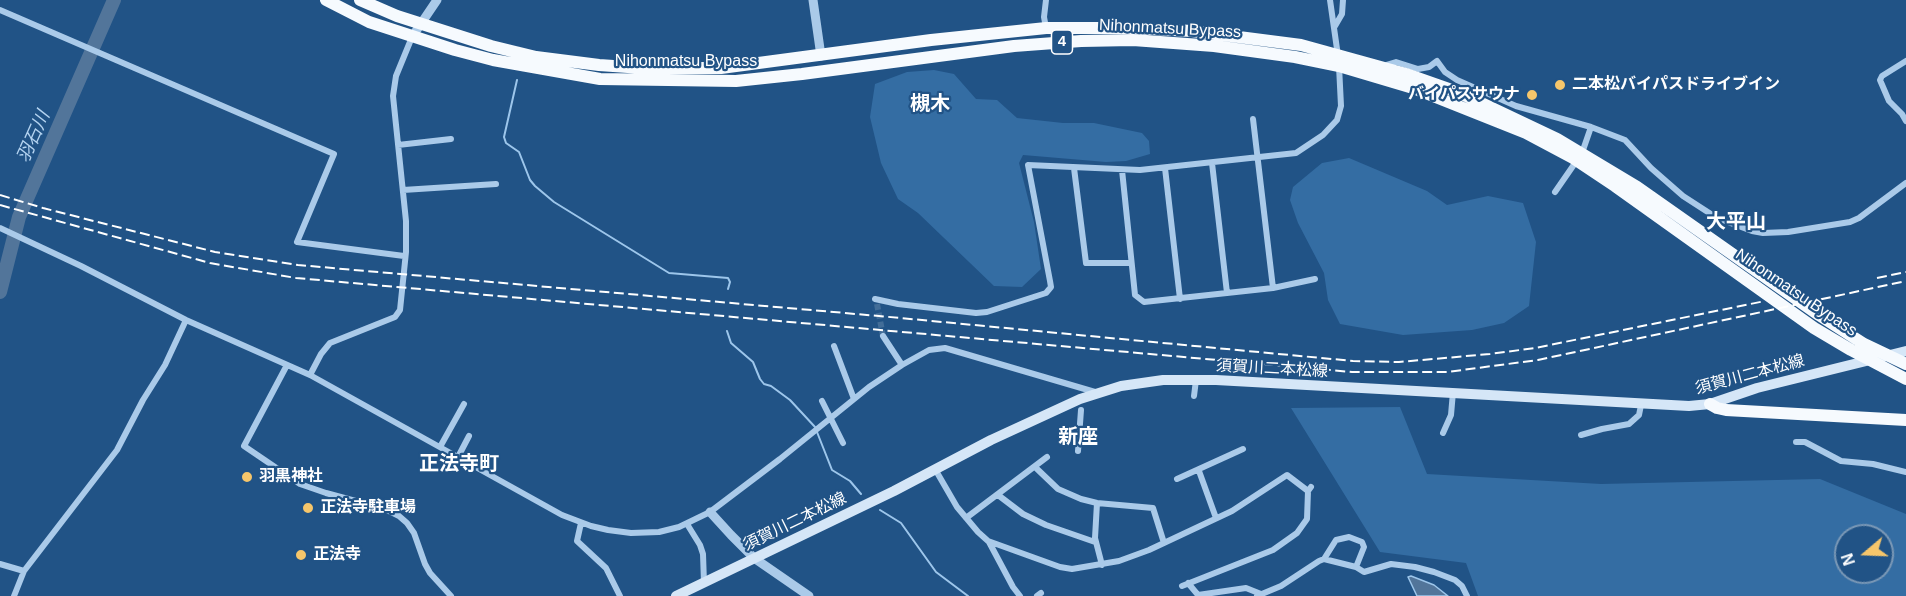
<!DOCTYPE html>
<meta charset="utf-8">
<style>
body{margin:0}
#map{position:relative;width:1906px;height:596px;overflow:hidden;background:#215386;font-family:Arial,sans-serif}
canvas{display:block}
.north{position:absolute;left:1834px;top:524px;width:60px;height:60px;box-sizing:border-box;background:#215386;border:2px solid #7a98b6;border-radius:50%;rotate:251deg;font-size:16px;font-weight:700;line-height:24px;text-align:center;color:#fff}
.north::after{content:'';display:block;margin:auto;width:21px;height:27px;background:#f6c66b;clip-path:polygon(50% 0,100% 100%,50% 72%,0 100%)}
</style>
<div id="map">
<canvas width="1906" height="596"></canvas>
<div class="north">N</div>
</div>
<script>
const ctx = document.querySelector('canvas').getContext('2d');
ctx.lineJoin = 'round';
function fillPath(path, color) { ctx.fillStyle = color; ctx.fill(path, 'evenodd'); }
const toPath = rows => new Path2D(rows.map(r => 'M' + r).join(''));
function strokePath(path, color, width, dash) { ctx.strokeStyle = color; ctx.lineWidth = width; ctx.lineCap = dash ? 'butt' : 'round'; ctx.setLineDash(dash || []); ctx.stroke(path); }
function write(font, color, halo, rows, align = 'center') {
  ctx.font = font + ' Arial,"Noto Sans JP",sans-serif'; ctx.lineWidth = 4.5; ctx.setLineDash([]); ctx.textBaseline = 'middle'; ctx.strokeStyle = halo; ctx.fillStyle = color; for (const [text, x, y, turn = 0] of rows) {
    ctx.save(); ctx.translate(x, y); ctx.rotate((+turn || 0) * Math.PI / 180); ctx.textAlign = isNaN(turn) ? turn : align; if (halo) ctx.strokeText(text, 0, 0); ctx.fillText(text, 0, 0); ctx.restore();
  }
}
fillPath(toPath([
 [934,70,954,74,976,99,997,100,1017,118,1063,123,1094,123,1142,133,1149,141,1150,154,1126,161,1106,162,1023,155,1019,163,1034,222,1041,269,1022,287,994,286,918,213,898,199,881,163,870,117,875,84,907,72],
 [1349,158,1427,191,1447,205,1488,196,1523,203,1536,242,1529,306,1504,323,1472,330,1403,335,1340,324,1328,300,1324,273,1298,223,1290,200,1293,187,1322,163],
 [1400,407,1427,474,1601,484,1820,479,1906,514,1906,596,1478,596,1466,563,1380,552,1291,408],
 [1846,536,1882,536,1882,572,1846,572]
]), '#346da3');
const water = toPath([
 [1411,576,1434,585,1448,596,1417,596,1408,577,1411,576]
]);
fillPath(water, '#52759a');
strokePath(water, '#9dc6eb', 1.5);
strokePath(toPath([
 [517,80,504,137,506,143,519,152,530,180,535,186,554,202,669,273,728,278,730,282,728,289],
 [727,331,731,343,753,362,760,379,764,384,771,386,790,400,815,427,832,470,850,481,861,494],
 [880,510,901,523,936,572,968,596]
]), '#9dc6eb', 2);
strokePath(toPath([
 [0,292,19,217,114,0]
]), '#52759a', 14);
strokePath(toPath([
 [877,304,883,336]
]), '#426d98', 6, [6, 3]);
strokePath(toPath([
 [1046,0,1044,17,1046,28],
 [1330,0,1338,56],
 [0,10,334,154,297,242,404,256],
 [1335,26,1342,14,1343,0],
 [1906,61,1882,76,1880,80,1889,101,1902,114,1906,121],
 [1386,65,1396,62,1418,69,1429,67,1437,61,1445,72,1457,80,1516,106,1591,127,1625,140,1651,168,1683,196,1717,218,1752,231,1763,233,1788,232,1850,222,1859,218,1906,183],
 [398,145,451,139],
 [1212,163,1227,293],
 [1074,168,1086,263,1131,263],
 [1165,168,1180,299],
 [1122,170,1135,295,1144,302,1273,288,1253,119],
 [403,190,496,184],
 [1555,192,1582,153,1591,127],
 [0,228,81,266,186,320,310,375,562,515,591,526,608,530,631,533,659,532,679,527,710,512,780,459,869,387,902,365,929,350,945,348,1095,392],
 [1273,288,1315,279],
 [875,299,898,304,976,313,987,312,1046,293,1051,287,1050,281,1028,165,1140,170,1296,153,1323,135,1337,120,1341,106,1339,66],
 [883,336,902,365],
 [834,346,854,399],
 [287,365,244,446,300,484,326,493,385,509,399,516,407,523,414,533,425,564,430,573,451,596],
 [310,375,321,354,330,343,395,317,400,310,406,252,406,221,393,96,396,76,412,37],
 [1194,396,1196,380],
 [822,401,843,443],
 [1443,433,1451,415,1453,392],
 [1581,435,1602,429,1629,424,1639,415,1641,405],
 [1796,442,1805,442,1841,461,1873,464,1906,472],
 [440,447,464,404],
 [1078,451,1081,410],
 [458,457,469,436],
 [1035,467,1058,489,1081,499,1097,503,1153,508,1164,543],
 [935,469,957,507,978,532,988,541,1060,567,1072,569,1119,561,1149,550,1232,511,1287,475,1308,491],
 [1199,471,1216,518],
 [1177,479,1243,449],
 [998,495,1023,514,1046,525,1095,542],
 [1097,503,1095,538,1102,565],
 [966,518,1047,457],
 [581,523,577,541,606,568,620,596],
 [687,524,700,545,703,554,704,583],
 [989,542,1013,587,1020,596],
 [1324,559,1336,540,1349,537,1362,542,1364,547,1356,567],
 [0,564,24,571],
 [1188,583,1198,595,1246,588,1261,594],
 [1182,586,1273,550,1297,533,1307,519,1308,491,1311,487],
 [14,596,24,571,117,450,143,400,165,365,186,320],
 [1037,596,1041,593],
 [1257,596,1281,586,1319,561,1324,559,1356,567,1364,572,1391,564,1415,567,1434,572,1455,580,1462,586,1467,596]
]), '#aacae9', 6);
strokePath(toPath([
 [813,0,821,56],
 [412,37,437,0],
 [710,512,731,535,754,558,809,596]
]), '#aacae9', 9);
strokePath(toPath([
 [676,596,894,491,991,440,1080,399,1121,386,1163,380,1216,380,1689,406,1710,404,1757,388,1906,351]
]), '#d5e6f7', 10);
strokePath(toPath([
 [326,0,369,22,455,50,493,60,600,79,736,81,802,74,1014,46,1081,41,1133,40,1214,46,1295,57,1339,66,1413,88,1526,133,1573,158,1615,186,1814,328,1851,350,1906,379],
 [360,0,397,16,491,46,536,57,599,65,642,68,721,68,931,40,1046,28,1135,28,1192,31,1301,45,1406,74,1460,93,1557,139,1637,187,1819,315,1864,344,1906,364],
 [1710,404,1717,408,1726,410,1906,420]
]), '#f6fafe', 12);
strokePath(toPath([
 [0,195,43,208,215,252,298,265,879,316,1353,361,1399,362,1490,354,1535,348,1765,301],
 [0,205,210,263,296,278,1352,372,1447,372,1538,360,1906,281],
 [1877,278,1906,272]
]), '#fff', 2, [10, 4.5]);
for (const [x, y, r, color] of [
 [1560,85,6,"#f6c66b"],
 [1532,95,6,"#f6c66b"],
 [247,477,6,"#f6c66b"],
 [308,508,6,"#f6c66b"],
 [301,555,6,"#f6c66b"]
]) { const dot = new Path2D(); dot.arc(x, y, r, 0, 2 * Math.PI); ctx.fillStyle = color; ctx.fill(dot); strokePath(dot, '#215386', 2); }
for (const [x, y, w] of [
 [1062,42,21]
]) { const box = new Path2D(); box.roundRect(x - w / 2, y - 12, w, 24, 4.5); ctx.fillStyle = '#215386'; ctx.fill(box); strokePath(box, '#fff', 1.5); }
write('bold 15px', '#fff', null, [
 ["4",1062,42]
]);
write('16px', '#fff', '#215386', [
 ["Nihonmatsu Bypass",1170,29,3],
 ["Nihonmatsu Bypass",686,62],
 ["Nihonmatsu Bypass",1796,293,34],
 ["須賀川二本松線",1272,369,3],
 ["須賀川二本松線",1750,375,-15],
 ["須賀川二本松線",795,522,-26]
]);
write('bold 16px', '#fff', '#215386', [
 ["二本松バイパスドライブイン",1572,85],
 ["バイパスサウナ",1520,95,"right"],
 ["羽黒神社",259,477],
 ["正法寺駐車場",320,508],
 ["正法寺",313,555]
], 'left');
write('italic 18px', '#b5d4f1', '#215386', [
 ["羽石川",34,137,-66]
]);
write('bold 20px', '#fff', '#215386', [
 ["槻木",930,104],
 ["大平山",1736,222],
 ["新座",1078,437],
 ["正法寺町",459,464]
]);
</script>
